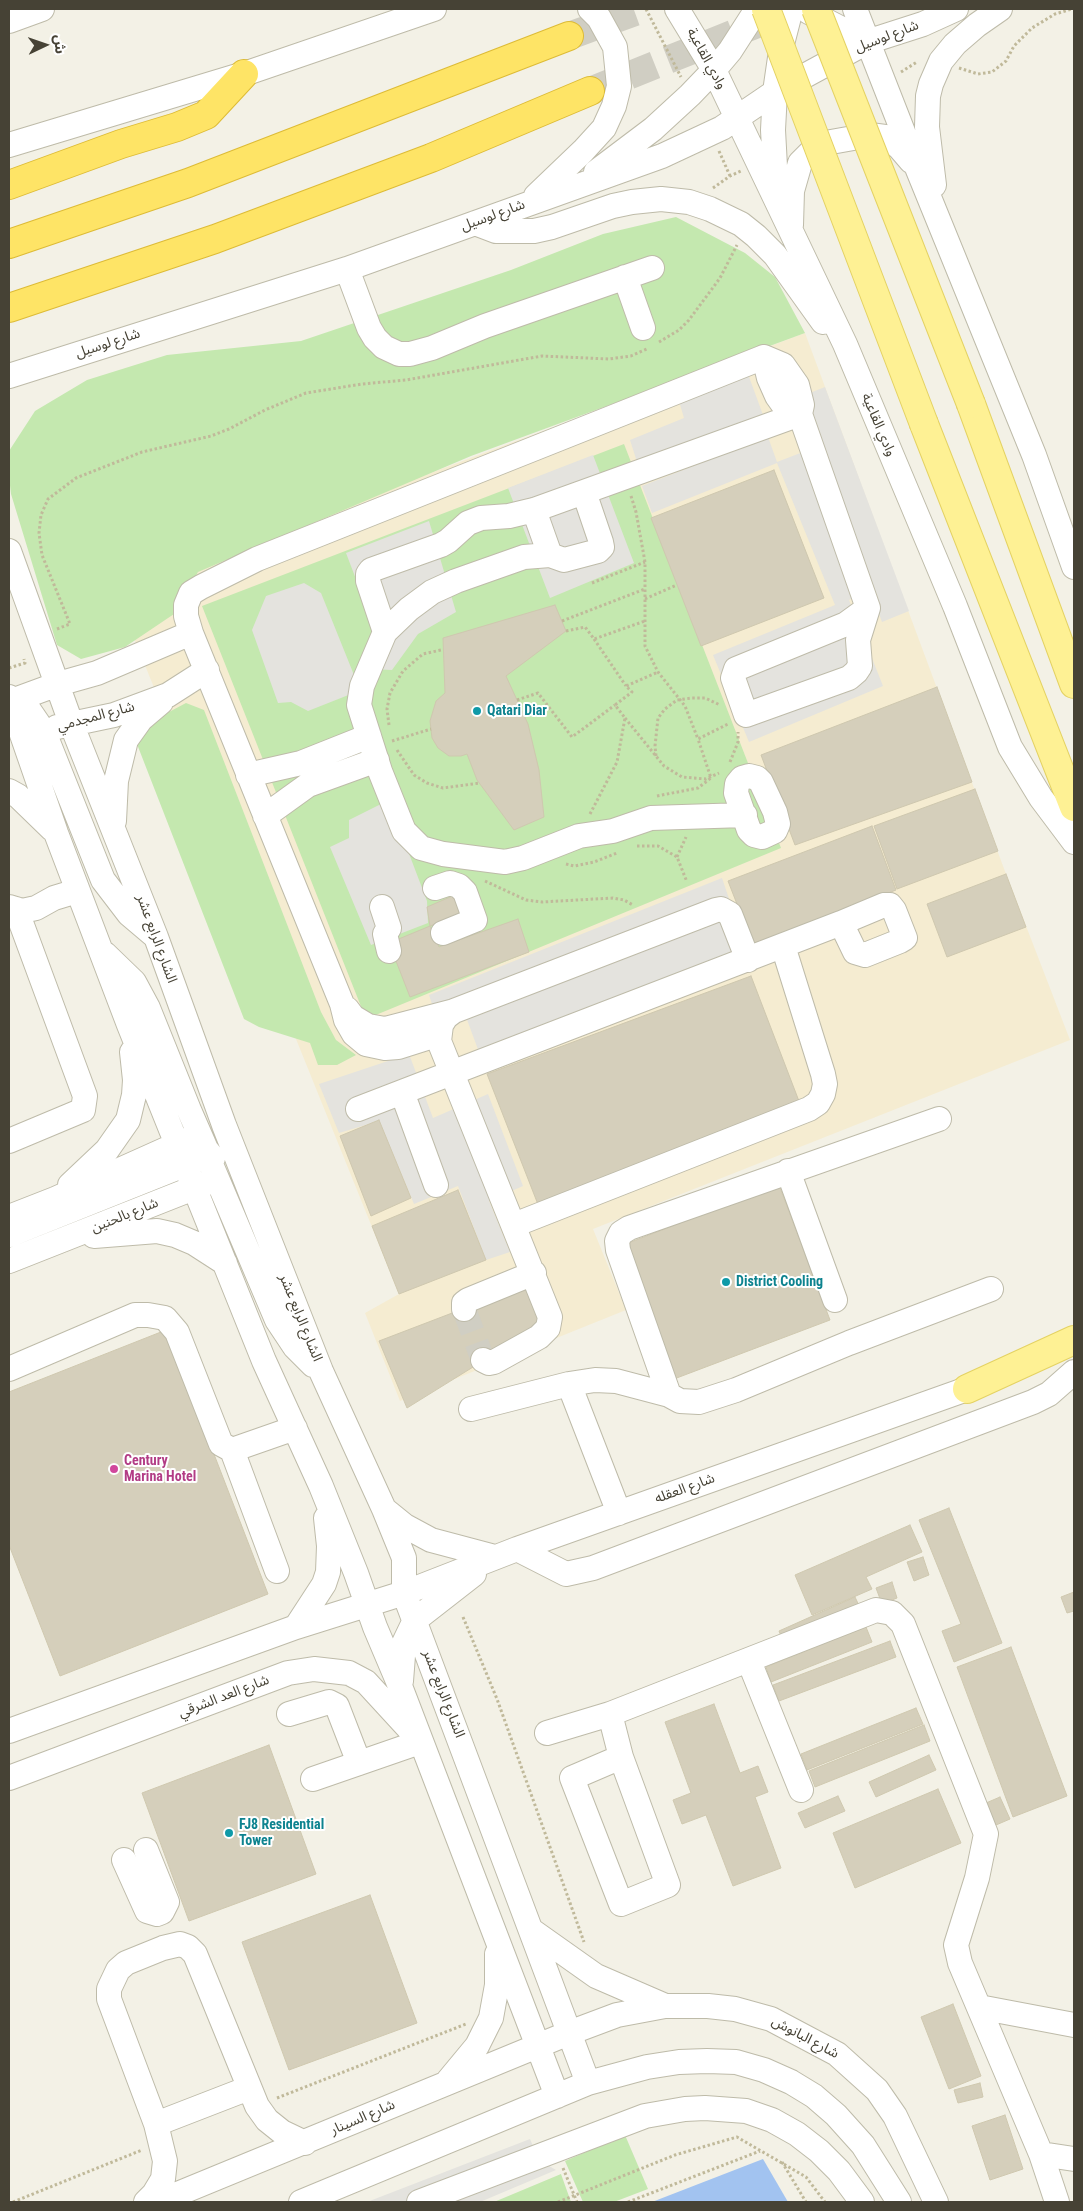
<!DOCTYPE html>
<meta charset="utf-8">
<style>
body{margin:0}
#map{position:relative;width:1083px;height:2211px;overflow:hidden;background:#f3f1e6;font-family:"Roboto Condensed","Noto Sans Arabic",sans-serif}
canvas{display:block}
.frame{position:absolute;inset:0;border:10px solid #464235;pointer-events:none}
.north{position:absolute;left:20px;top:20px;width:50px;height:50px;-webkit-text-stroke:4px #fff;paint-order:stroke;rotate:87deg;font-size:14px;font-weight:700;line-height:20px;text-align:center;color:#464235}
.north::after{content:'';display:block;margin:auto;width:18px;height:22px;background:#464235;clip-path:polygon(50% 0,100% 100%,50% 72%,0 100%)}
</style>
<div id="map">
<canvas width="1083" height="2211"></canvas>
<div class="frame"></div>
<div class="north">ش</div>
</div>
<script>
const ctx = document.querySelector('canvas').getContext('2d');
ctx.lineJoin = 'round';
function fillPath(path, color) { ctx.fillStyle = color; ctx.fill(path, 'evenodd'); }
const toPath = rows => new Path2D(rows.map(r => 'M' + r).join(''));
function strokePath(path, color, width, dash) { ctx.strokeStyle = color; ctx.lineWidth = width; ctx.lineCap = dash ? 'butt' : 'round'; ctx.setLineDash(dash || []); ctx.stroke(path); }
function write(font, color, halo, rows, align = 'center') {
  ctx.font = font + ' "Roboto Condensed","Noto Sans Arabic",sans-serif'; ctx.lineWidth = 4; ctx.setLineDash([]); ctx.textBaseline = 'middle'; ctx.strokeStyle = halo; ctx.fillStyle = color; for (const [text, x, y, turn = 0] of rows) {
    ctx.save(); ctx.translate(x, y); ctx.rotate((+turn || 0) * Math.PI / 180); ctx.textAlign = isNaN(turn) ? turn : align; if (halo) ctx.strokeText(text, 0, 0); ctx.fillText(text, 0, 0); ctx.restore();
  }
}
fillPath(toPath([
 [805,333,1006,874,1070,1040,593,1229,626,1310,400,1401,365,1313,399,1294,115,591]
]), '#f5ecd1');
fillPath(toPath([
 [676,217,745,253,775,277,805,333,471,456,198,572,174,614,125,647,81,659,57,645,11,494,9,477,9,451,35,411,87,380,167,355,301,341,511,270,603,234],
 [624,444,781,848,366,1019,202,606],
 [186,703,204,710,321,1012,336,1040,356,1055,337,1065,318,1065,310,1043,259,1027,244,1019,135,739,150,722],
 [625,2135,648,2189,614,2202,583,2202,565,2161],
 [561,2174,571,2202,494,2202]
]), '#c4e8af');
fillPath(toPath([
 [748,374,763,415,638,465,630,440,684,418,679,401],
 [825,387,909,611,882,622,797,398],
 [768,437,777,462,803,452,857,596,849,600,883,686,749,742,713,655,835,605,777,463,652,513,642,486],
 [593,455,634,563,550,598,508,488],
 [429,521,456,612,418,634,392,670,369,669,380,642,346,553],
 [304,583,321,593,356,680,351,694,308,711,291,702,278,703,252,630,266,596],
 [381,804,397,822,427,901,428,923,371,945,330,847,349,838,349,820],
 [722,878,746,949,483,1063,459,998,435,1013,429,995],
 [409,1054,433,1118,488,1094,523,1186,489,1201,510,1252,486,1260,458,1186,414,1204,379,1121,339,1133,319,1084],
 [530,2139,539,2160,556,2170,480,2202,367,2202]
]), '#e4e3de');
fillPath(toPath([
 [763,2159,788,2202,652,2202]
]), '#a2c3f0');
const building = toPath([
 [774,470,824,598,701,646,651,518,774,470],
 [555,605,566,631,506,676,528,724,539,770,544,817,514,830,477,780,467,754,461,756,449,756,438,748,432,738,430,721,436,701,445,693,443,638,555,605],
 [937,687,972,782,795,845,761,755,937,687],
 [975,789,998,851,897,889,874,826,975,789],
 [872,826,896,890,753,945,728,881,872,826],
 [1006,874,1026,927,947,957,927,904,1006,874],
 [457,894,464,913,430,926,427,907,457,894],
 [518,919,529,952,410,997,389,943,430,926,439,947,518,919],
 [751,976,802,1109,539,1207,487,1074,751,976],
 [379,1120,411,1198,371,1216,340,1136,379,1120],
 [779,1185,830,1320,674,1379,623,1245,779,1185],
 [458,1190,486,1260,399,1294,372,1226,458,1190],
 [528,1284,544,1323,407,1408,379,1341,528,1284],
 [166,1330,268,1594,60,1676,9,1545,9,1392,166,1330],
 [949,1508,1002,1643,954,1662,942,1631,961,1624,919,1520,949,1508],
 [910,1525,922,1552,866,1577,872,1589,812,1615,795,1575,910,1525],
 [923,1557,929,1575,914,1581,907,1562,923,1557],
 [892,1582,897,1598,882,1604,876,1588,892,1582],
 [1074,1592,1074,1611,1067,1613,1061,1597,1074,1592],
 [855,1597,862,1612,785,1646,779,1631,855,1597],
 [866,1627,872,1642,771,1682,766,1667,866,1627],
 [890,1641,896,1657,779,1701,773,1685,890,1641],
 [1011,1647,1067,1796,1013,1817,957,1667,1011,1647],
 [714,1704,740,1773,758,1766,768,1792,755,1797,781,1868,733,1886,706,1815,682,1824,673,1800,691,1793,665,1722,714,1704],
 [916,1708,923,1724,807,1770,801,1754,916,1708],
 [924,1725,930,1741,815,1787,809,1771,924,1725],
 [269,1745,316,1874,189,1921,142,1793,269,1745],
 [929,1755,936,1770,876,1797,869,1782,929,1755],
 [938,1789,961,1843,855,1888,833,1833,938,1789],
 [838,1796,845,1811,805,1828,798,1813,838,1796],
 [1000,1797,1010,1819,996,1825,986,1803,1000,1797],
 [370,1895,417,2023,289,2070,242,1942,370,1895],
 [953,2004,981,2076,949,2089,921,2017,953,2004],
 [980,2083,983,2097,958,2103,954,2090,980,2083],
 [1005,2115,1023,2169,990,2180,972,2126,1005,2115]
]);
fillPath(building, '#d5cfbb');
strokePath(building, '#cfc8af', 1);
strokePath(toPath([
 [464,1309,483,1360]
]), '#d0cec3', 24, [24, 12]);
strokePath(toPath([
 [569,36,643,9],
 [590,91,760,23]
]), '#d0cec3', 28, [28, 14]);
const minor = toPath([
 [677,9,714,70,845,344,955,606,1010,747,1041,798,1074,842],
 [855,9,918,170,1034,455,1074,567],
 [809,12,867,42],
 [9,21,42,9],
 [9,145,244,74,434,9],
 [596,172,653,129,690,95,714,70,730,51,757,9],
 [776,185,773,130,775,92,782,44,791,9],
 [934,185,927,127,928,96,931,84,941,61,955,44,977,25,1000,9],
 [536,196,583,151,604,128,614,106,619,86,615,47,599,18,590,9],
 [475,223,496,231,534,231,552,227,613,206,632,202,661,199,689,202,710,209,741,224,756,236,775,255,823,322],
 [791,225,792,191,800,163,810,153,831,142,870,135,885,137,899,147,911,161],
 [347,269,369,328,375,338,384,347,399,354,410,354,432,348,485,326,652,268],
 [625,277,643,328],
 [764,357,769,378,777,396,792,417],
 [9,376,347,269,662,156,722,128,775,92,867,42,923,24,956,9],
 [584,492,601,542,602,547,598,551,564,560,550,555,524,557,456,581,432,592,409,609,385,632,362,686,359,705,380,771,404,831,421,848,443,854,505,862,523,858,579,836,613,831,651,818,745,815],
 [534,510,550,555],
 [9,551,71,723,156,937,224,1125,321,1371,384,1509,404,1558,404,1593,588,2083],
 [385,632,368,581,368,574,371,570,441,545,448,541,468,523,481,518,509,516,534,510,800,414],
 [9,697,56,833,129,1025,264,1361,321,1486,356,1573,375,1627,400,1686,557,2096],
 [11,701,29,710,44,732,103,880,129,914,155,936],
 [9,702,58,684,97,673,191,633],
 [57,727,114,715,168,695,207,670],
 [248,775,301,763,369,736],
 [749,776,757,778,761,782,775,812,778,824,775,831,762,837,754,835,749,830,736,793,737,784,742,778,749,776],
 [9,791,18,796,52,829],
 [265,816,308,785,377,760],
 [114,821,116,781,126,740,141,719,161,702],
 [435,888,450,883,459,886,465,892,475,920,443,933],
 [884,905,890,905,894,910,905,938,900,941,865,955,855,952,841,923,884,905],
 [9,907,22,911,36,908,54,898,77,891],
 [382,907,389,928,385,934,389,951],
 [105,954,134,982,148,1008,189,1110,206,1149,213,1158],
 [347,1009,353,1017,368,1026,385,1029,454,1011],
 [439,1034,398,1047,385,1048,366,1044,354,1034,346,1020,342,1004,191,633,186,616,186,605,191,593,201,587,257,559,764,357,783,365,797,385,802,405,800,414,868,608,858,640,860,666,856,672,849,678,746,715,733,678,736,669,846,624,868,608],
 [402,1092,436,1185],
 [358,1109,841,923],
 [939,1119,629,1228,621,1233,617,1241,618,1250,669,1395,680,1401,699,1402,736,1390,849,1343,991,1289],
 [9,1141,83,1110,85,1096,16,909],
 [178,1144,189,1144,210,1162,277,1320,295,1347,313,1365],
 [788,1171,835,1300],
 [70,1185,107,1150,128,1120,134,1095,135,1080,132,1052],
 [9,1217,55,1199,191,1138],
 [514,1225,809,1109,818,1103,823,1094,825,1084,823,1074,783,946],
 [9,1235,199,1159],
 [94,1236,157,1231,175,1235,194,1243,225,1263],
 [9,1261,209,1182],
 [464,1309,464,1303,468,1300,534,1273],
 [483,1360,489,1363,494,1362,539,1337,548,1328,550,1317,439,1041,441,1025,446,1017,454,1011,716,910,721,909,730,914,748,960],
 [9,1369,135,1315,148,1315,165,1318,177,1332,221,1444,232,1450,295,1428],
 [569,1384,619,1513],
 [471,1409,569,1384,595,1380,616,1381,669,1395],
 [232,1450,277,1571],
 [384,1509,405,1526,431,1540,495,1557],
 [517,1549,566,1574,593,1568,1033,1402,1049,1394,1074,1372],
 [296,1627,324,1584,328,1572,329,1546,326,1518],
 [749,1661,801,1790],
 [401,1681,404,1643,415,1620,474,1574],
 [289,1714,329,1702,337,1706,359,1763],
 [610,1714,621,1757,668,1885,621,1904,572,1778,621,1757],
 [9,1731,296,1627,404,1593,517,1549,967,1389],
 [547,1733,610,1714,876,1610,892,1613,903,1624,986,1834,977,1878,956,1945,960,1963,1041,2154,1057,2202],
 [9,1778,288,1673,314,1669,349,1673,366,1682,411,1731],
 [313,1779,420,1742],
 [124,1860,147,1911,157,1914,162,1912,167,1902,146,1850],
 [531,1930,596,1976,663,2005],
 [979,2007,1074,2025],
 [448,2081,477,2046,491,2018,497,1985,497,1954],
 [156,2124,249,2088],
 [1041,2154,1074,2159],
 [146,2202,154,2194,163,2179,165,2161,156,2124,109,1999,109,1989,118,1970,126,1963,163,1948,180,1944,188,1947,195,1954,257,2106,267,2120,282,2132,305,2143],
 [158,2202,569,2033,617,2015,665,2006,708,2006,735,2009,771,2019,837,2054,877,2090,895,2116,936,2202],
 [301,2202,588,2083,647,2067,679,2062,707,2061,736,2062,764,2070,791,2082,814,2096,836,2115,863,2145,899,2202],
 [419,2202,645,2116,685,2109,705,2108,746,2111,772,2120,797,2134,819,2151,839,2171,862,2202]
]);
const major = toPath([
 [971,404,1074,684],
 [924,424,1074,807],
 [967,1389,1074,1340]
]);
const highway = toPath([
 [9,185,121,144,177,127,206,115,244,74],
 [9,244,188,183,569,36],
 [9,308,215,239,431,158,590,91]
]);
strokePath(minor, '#bebba9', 26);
strokePath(major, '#e4d263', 30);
strokePath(highway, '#ddbb36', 30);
strokePath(toPath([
 [646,9,681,77],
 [959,68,978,74,992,72,1006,61,1014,46,1032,28,1055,14,1072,9],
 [901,72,917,62],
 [719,151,730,176],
 [713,188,730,176,741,171],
 [659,342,679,330,689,320,720,278,737,245],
 [631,496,636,512,645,562,645,646,658,672,685,706,698,739,728,724],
 [592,583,645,562],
 [645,599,677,585],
 [562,621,645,589],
 [57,629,70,624,42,555,39,533,41,515,48,499,76,478,142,452,211,436,229,429,265,410,306,393,362,384,406,380,542,356,609,359,631,356,647,349],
 [566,631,585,627,594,639,645,621],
 [594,639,626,686],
 [9,668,25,663,24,659],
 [517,700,538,693,572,737,615,705],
 [625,718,664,766,682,777,706,779,719,773],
 [389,725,387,709,390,693,403,671,423,654,441,650],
 [392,741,431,729],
 [397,750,414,775,427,783,443,788,480,783],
 [656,756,655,746,658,718,665,709,677,700,692,698,705,698,720,705],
 [730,762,738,742,738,732],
 [657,796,698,788,711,778,698,739],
 [590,814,617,762,625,718,615,705,632,692,626,686,658,672],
 [637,846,658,846,677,857,687,882],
 [677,857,686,837],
 [566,864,574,866,594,862,617,853],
 [485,881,526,900,542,902,613,898,624,900,633,905],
 [463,1617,497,1699,584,1942],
 [277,2098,466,2024],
 [782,2162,806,2202],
 [563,2168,577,2202],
 [13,2202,142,2150],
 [558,2202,675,2155,737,2137,806,2177,825,2202],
 [628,2202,760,2151]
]), '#c0b99a', 3, [2.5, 2.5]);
strokePath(minor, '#fff', 24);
strokePath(major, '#fef194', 28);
strokePath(highway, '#fee466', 28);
const majorBridge = toPath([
 [766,9,924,424],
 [816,9,971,404]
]);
strokePath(majorBridge, '#e4d263', 30, []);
strokePath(majorBridge, '#fef194', 28);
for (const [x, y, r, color] of [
 [477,711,5,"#0f9aa8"],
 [726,1282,5,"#0f9aa8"],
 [114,1469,5,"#d1479c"],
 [229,1833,5,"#0f9aa8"]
]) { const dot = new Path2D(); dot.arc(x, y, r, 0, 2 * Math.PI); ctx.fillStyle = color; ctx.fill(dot); strokePath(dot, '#fff', 2); }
write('14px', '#464235', '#fff', [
 ["شارع لوسيل",887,37,-21],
 ["وادي القاعية",706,59,61],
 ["شارع لوسيل",493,216,-20],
 ["شارع لوسيل",108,344,-18],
 ["وادي القاعية",878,425,67],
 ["شارع المجدمي",96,717,-15],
 ["الشارع الرابع عشر",156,939,70],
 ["شارع بالحنين",125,1216,-22],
 ["الشارع الرابع عشر",300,1318,68],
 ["شارع العقله",685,1489,-20],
 ["الشارع الرابع عشر",443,1694,69],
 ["شارع العد الشرقي",224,1697,-21],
 ["شارع البانوش",805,2038,28],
 ["شارع السينار",363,2118,-23]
]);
write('bold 14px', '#0d838f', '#fff', [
 ["Qatari Diar",487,711],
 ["District Cooling",736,1282],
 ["FJ8 Residential",239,1825],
 ["Tower",239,1841]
], 'left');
write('bold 14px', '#b23c85', '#fff', [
 ["Century",124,1461],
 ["Marina Hotel",124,1477]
], 'left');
</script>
